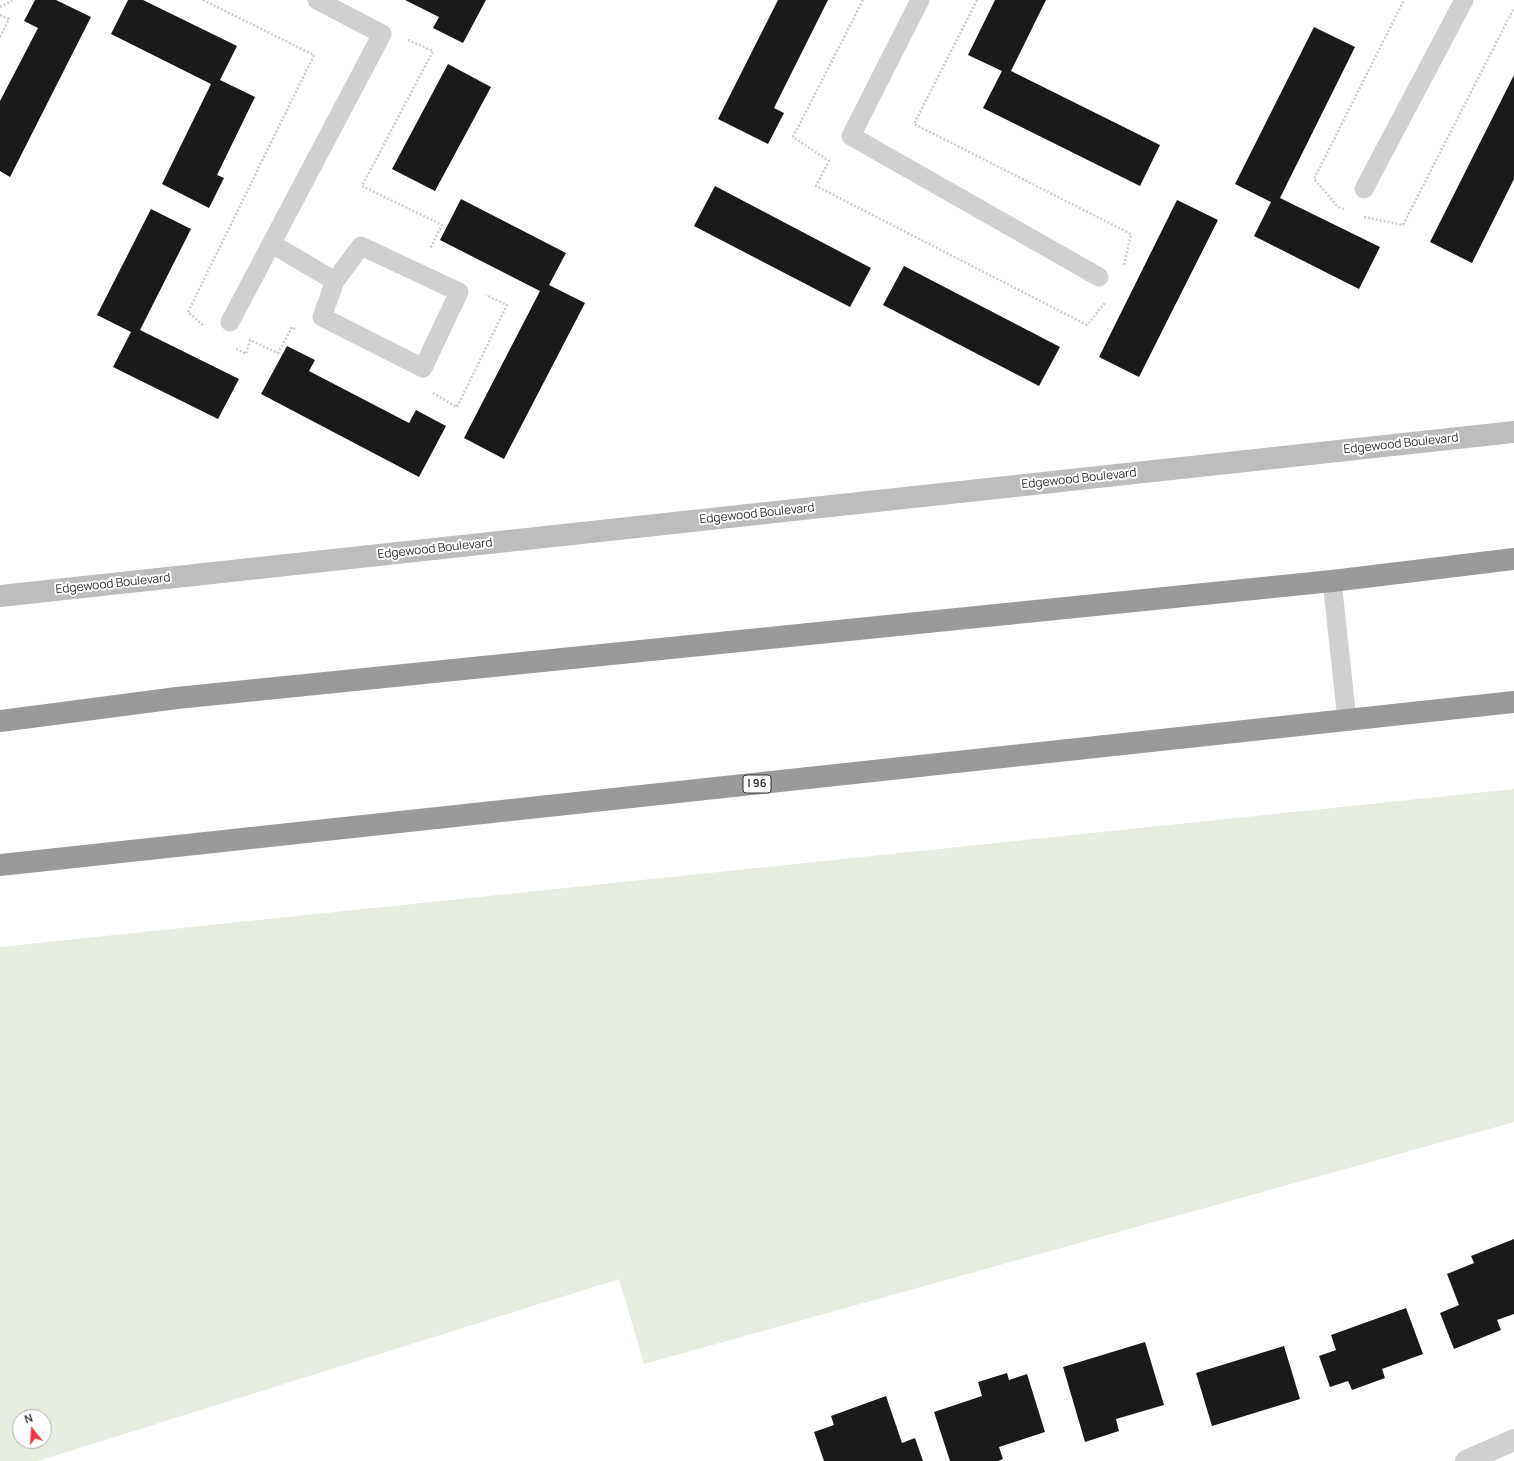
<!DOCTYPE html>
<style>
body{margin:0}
#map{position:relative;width:1514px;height:1461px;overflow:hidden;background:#fff;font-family:Manrope,sans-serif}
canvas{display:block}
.north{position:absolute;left:12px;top:1409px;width:40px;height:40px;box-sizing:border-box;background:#fff;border:1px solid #adadad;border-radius:50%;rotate:342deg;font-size:11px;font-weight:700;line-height:16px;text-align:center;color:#333}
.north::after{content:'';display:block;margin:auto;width:14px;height:18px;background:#e63946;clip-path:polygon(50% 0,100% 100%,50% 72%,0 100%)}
</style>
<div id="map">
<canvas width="1514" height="1461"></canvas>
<div class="north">N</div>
</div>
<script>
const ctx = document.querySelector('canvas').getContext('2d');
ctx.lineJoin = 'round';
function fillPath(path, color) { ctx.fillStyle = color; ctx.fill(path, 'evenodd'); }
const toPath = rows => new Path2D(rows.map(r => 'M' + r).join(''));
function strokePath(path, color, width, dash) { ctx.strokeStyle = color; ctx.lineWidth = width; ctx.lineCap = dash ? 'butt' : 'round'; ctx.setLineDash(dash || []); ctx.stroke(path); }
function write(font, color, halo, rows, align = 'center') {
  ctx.font = font + ' Manrope,sans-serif'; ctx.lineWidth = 4; ctx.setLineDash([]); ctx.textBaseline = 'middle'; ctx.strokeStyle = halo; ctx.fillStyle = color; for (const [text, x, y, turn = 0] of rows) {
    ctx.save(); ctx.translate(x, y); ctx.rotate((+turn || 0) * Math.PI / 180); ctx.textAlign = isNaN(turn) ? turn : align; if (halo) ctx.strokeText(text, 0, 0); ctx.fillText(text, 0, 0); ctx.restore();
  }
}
fillPath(toPath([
 [1514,789,1514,1122,644,1364,619,1279,38,1461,0,1461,0,947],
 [20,1417,44,1417,44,1441,20,1441]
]), '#e6ecdf');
fillPath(toPath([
 [35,0,56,0,91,17,10,177,0,171,0,101,38,28,24,21],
 [128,0,143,0,237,46,220,80,255,97,217,175,224,178,209,208,162,184,211,84,111,34],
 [405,0,486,0,463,43,433,28,439,17],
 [778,0,828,0,774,108,784,113,768,144,718,119],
 [995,0,1046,0,1011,71,1160,145,1140,186,983,108,1002,71,968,55],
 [1314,27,1355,47,1280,198,1380,247,1359,289,1254,236,1271,202,1235,184],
 [448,64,491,87,435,191,392,169],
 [1514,75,1514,179,1472,263,1430,242],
 [715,186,871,268,850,307,694,226],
 [461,199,566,253,549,285,585,303,504,459,464,438,540,291,440,240],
 [1177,200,1218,220,1139,377,1099,357],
 [151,209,191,229,140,330,239,379,218,419,113,367,131,332,97,315],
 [904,266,1060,347,1039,386,883,305],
 [287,346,315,360,309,371,409,423,416,410,446,426,419,477,261,394],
 [1514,1239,1514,1314,1497,1320,1501,1330,1454,1349,1440,1313,1459,1305,1447,1274,1474,1263,1471,1256],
 [1406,1308,1423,1354,1382,1369,1385,1378,1352,1390,1348,1381,1330,1387,1319,1356,1336,1350,1331,1335],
 [1145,1342,1164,1405,1116,1419,1119,1431,1085,1442,1063,1367],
 [1284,1346,1300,1399,1212,1426,1196,1373],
 [1007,1373,1009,1380,1027,1374,1045,1432,999,1447,1003,1459,998,1461,950,1461,934,1412,982,1396,978,1382],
 [886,1396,902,1443,915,1438,923,1461,824,1461,814,1432,834,1425,831,1416]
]), '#1a1a1a');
strokePath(toPath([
 [203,0,314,55,188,312,203,325],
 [863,0,793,137,829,161,816,186,1087,325,1105,303],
 [977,0,914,124,1131,234,1124,266],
 [0,7,14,0],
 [0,15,9,19,0,37],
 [408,40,433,51,362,186,442,225,430,249],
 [1344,209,1338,207,1314,179,1404,0],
 [1364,217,1403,225,1514,8],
 [236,349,246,354,250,340,278,353,292,327,297,330],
 [433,393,457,407,507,305,486,295]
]), '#cdcdcd', 2.5, [2, 2]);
strokePath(toPath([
 [920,0,851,136,1099,277],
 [1364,189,1464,0],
 [272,244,335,281,322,317,423,368,459,292,361,246,335,281],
 [230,322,382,34,317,0],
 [1332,581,1347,720]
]), '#d0d0d0', 19);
strokePath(toPath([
 [1466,1461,1514,1440]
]), '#d0d0d0', 22);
strokePath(toPath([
 [0,596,1514,432]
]), '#bdbdbd', 22);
strokePath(toPath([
 [0,721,177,698,1332,581,1514,559],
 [0,865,1514,702]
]), '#9a9a9a', 22);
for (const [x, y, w] of [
 [757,784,28]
]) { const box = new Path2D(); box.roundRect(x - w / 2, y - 9, w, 18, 3); ctx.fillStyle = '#fff'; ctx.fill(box); strokePath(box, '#333', 1); }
write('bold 11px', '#333', null, [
 ["I 96",757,784]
]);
write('12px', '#333', '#fff', [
 ["Edgewood Boulevard",1401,444,-6],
 ["Edgewood Boulevard",1079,479,-6],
 ["Edgewood Boulevard",757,514,-6],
 ["Edgewood Boulevard",435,549,-6],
 ["Edgewood Boulevard",113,584,-6]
]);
</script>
